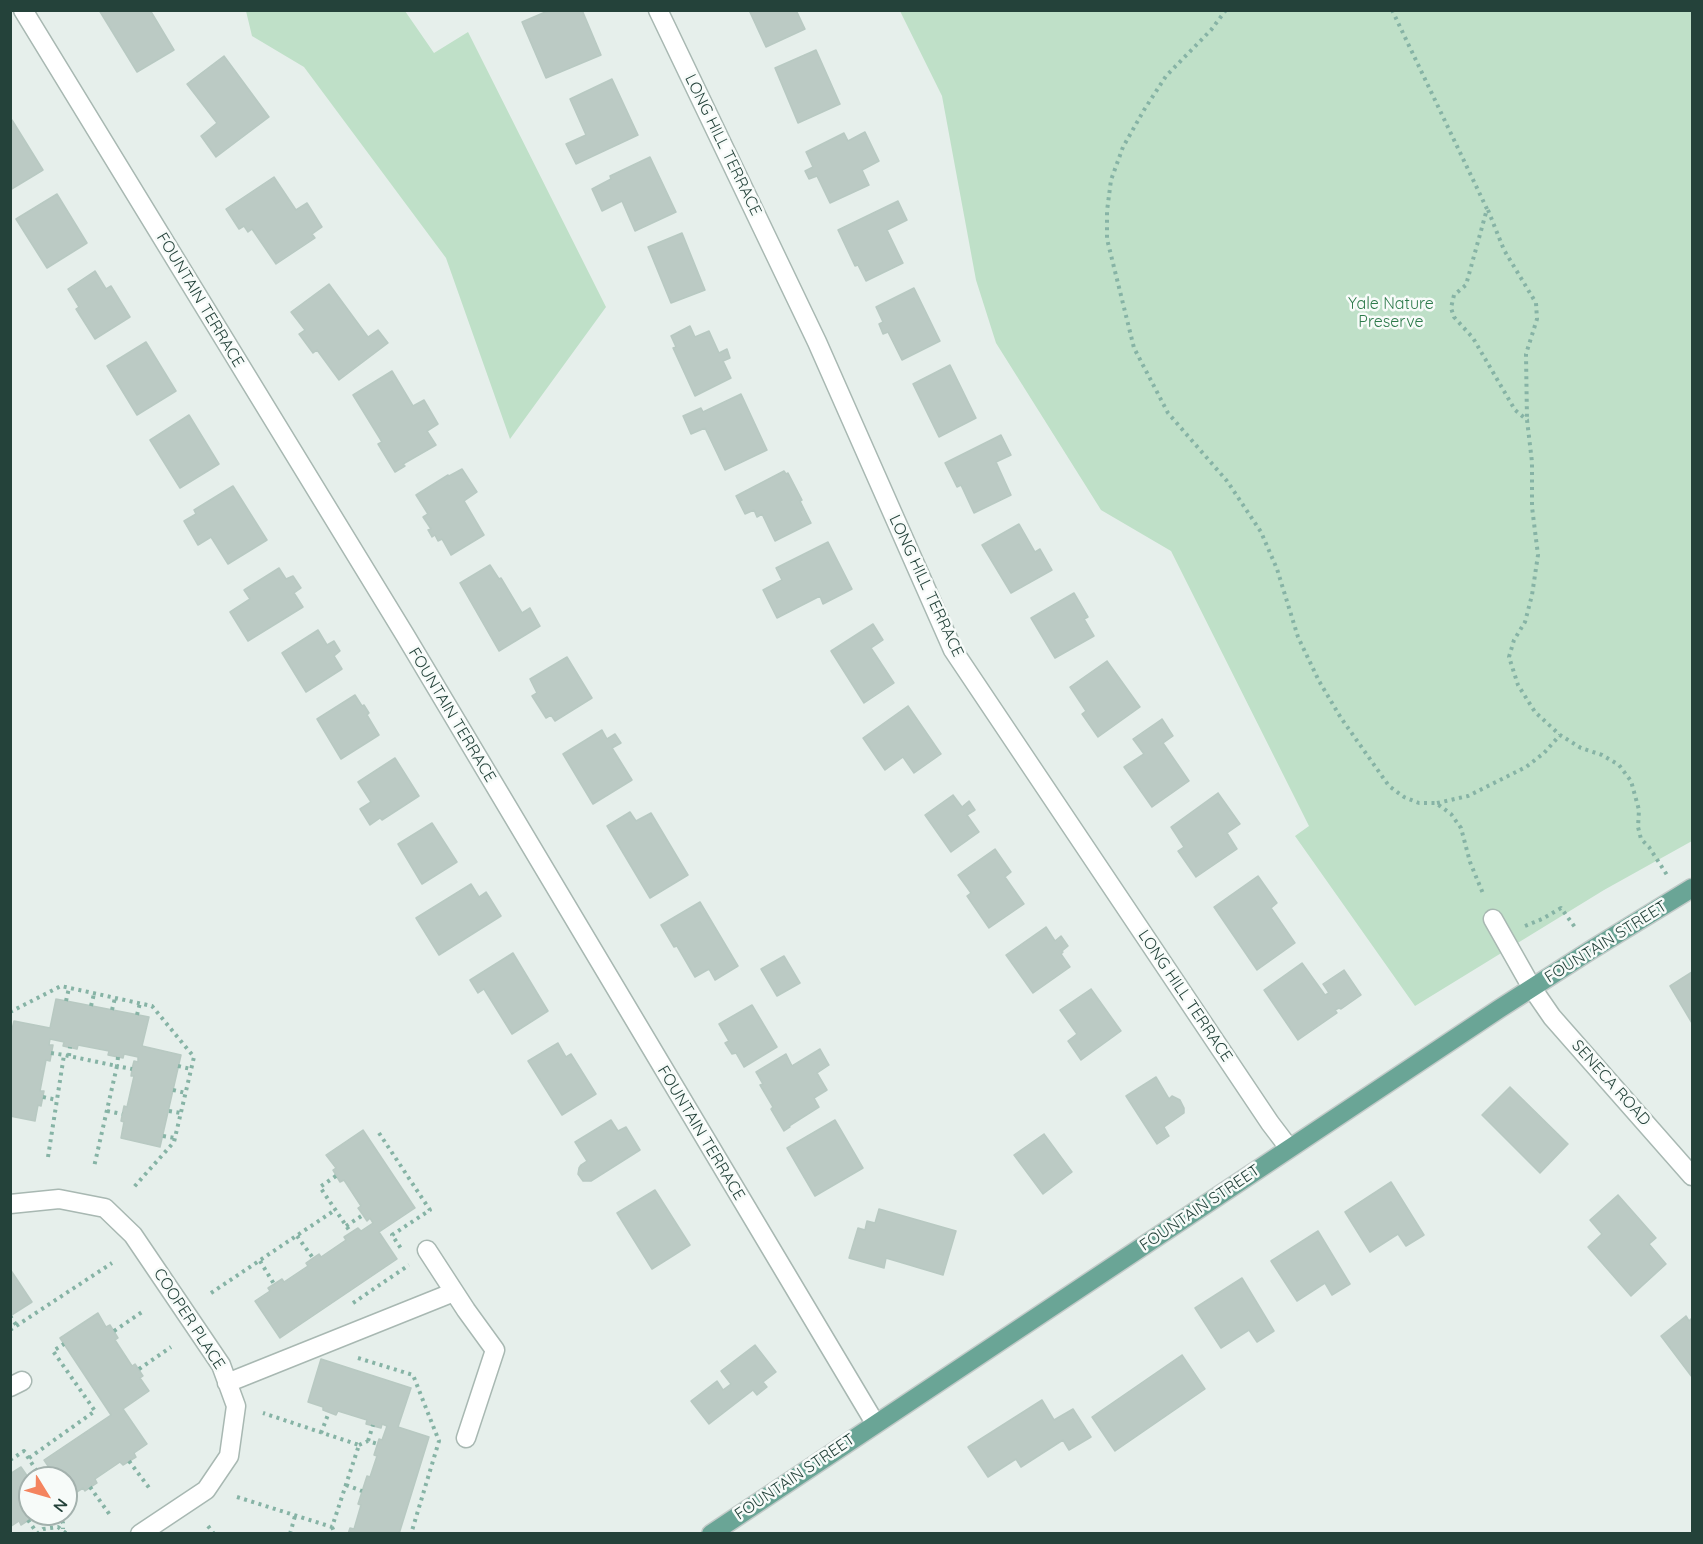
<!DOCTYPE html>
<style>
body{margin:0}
#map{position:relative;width:1703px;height:1544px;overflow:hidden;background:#e6efeb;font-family:Quicksand,sans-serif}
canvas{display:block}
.frame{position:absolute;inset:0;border:12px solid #24423a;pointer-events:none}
.north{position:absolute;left:18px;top:1466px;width:60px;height:60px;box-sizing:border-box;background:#f7fbf9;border:2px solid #a3b1ad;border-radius:50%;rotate:127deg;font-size:16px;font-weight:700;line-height:24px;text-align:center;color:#24423a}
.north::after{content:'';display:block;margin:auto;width:21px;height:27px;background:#f4845f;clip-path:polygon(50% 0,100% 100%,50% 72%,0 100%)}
</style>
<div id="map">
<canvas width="1703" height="1544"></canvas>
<div class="frame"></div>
<div class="north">N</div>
</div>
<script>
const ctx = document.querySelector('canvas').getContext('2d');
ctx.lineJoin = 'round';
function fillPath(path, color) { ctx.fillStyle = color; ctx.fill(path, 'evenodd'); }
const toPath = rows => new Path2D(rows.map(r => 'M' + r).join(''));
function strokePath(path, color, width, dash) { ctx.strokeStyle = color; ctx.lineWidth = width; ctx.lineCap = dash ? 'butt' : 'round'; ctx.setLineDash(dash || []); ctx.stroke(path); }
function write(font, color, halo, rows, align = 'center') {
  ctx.font = font + ' Quicksand,sans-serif'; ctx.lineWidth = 5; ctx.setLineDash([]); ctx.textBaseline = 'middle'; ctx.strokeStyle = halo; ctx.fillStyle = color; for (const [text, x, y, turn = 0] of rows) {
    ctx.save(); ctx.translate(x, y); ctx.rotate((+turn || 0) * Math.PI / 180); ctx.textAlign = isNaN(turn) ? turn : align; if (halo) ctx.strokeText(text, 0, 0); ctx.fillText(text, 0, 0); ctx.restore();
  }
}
fillPath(toPath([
 [246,11,405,11,434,53,468,32,606,307,510,439,446,258,304,67,252,36],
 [900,11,1692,11,1692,841,1604,890,1415,1006,1295,836,1309,826,1171,551,1101,510,996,343,976,280,942,96]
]), '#bfe0c8');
const building = toPath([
 [99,10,150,10,174,50,137,72,99,10],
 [550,10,582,10,601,55,546,78,522,22,550,10],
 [749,10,796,10,805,29,766,47,749,10],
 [816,50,840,104,798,123,775,68,816,50],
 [224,56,269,117,216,157,201,136,217,123,187,84,224,56],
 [612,79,638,135,576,164,566,144,586,135,570,99,612,79],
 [12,120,43,170,10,190,10,121,12,120],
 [865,132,879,161,862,170,869,185,830,203,817,176,809,179,805,171,813,167,806,152,844,133,848,141,865,132],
 [650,157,676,212,635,231,622,201,602,211,592,189,611,179,610,176,650,157],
 [274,177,296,210,307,203,322,227,312,234,315,238,276,264,252,229,248,232,244,226,239,229,226,209,274,177],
 [57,194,87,243,47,268,16,219,57,194],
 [898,201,907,220,887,230,903,263,866,281,858,265,855,266,838,230,898,201],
 [682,233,705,290,671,303,648,247,682,233],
 [95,271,106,289,111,286,130,317,95,339,76,309,79,307,68,289,95,271],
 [329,284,368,337,378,330,388,343,339,380,317,350,313,353,299,334,305,330,291,312,329,284],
 [914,288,940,341,902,360,888,332,883,334,879,324,883,322,876,307,914,288],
 [690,326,695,337,709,331,719,353,727,349,730,358,723,361,731,378,695,396,673,348,676,347,671,336,690,326],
 [146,342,176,391,137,415,107,366,146,342],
 [950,365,976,418,939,437,913,384,950,365],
 [392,371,413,406,424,400,438,424,427,431,436,445,403,464,405,466,395,472,378,444,382,442,353,395,392,371],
 [741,394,767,450,725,470,705,428,691,434,683,416,701,408,703,412,741,394],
 [189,415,219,464,180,488,150,440,189,415],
 [1001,435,1011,455,996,462,1011,495,974,513,961,485,957,487,945,463,1001,435],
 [462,469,477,492,464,501,484,535,451,555,442,539,438,541,435,535,432,537,428,530,431,529,423,517,428,514,416,495,448,475,449,476,462,469],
 [784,471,786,474,788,473,802,500,800,501,811,523,775,541,762,514,757,517,754,510,745,514,736,496,784,471],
 [233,486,267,540,228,564,211,537,198,545,184,521,196,514,194,510,233,486],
 [1019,524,1035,552,1040,549,1052,570,1011,593,982,545,1019,524],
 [828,542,852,589,823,604,820,596,777,618,763,590,782,580,776,568,828,542],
 [490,565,499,579,501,578,522,613,530,608,540,626,499,651,460,583,490,565],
 [279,568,286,579,293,576,301,588,294,593,303,607,248,641,230,612,250,599,244,590,279,568],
 [1074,593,1088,617,1084,619,1094,636,1055,658,1031,618,1074,593],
 [873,624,883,640,871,648,894,683,864,703,831,651,873,624],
 [318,630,327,645,334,641,340,651,334,656,342,669,306,692,282,653,318,630],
 [567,657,592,698,555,721,551,715,546,718,532,696,537,693,530,679,567,657],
 [1107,661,1140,707,1098,737,1082,714,1086,711,1070,687,1107,661],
 [355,695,362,706,364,705,369,713,367,715,379,735,341,759,317,719,355,695],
 [908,706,941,754,914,773,903,757,885,770,863,738,908,706],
 [1162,719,1173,736,1163,743,1189,781,1152,807,1124,767,1144,754,1133,739,1162,719],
 [602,730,607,739,615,734,621,743,612,748,632,780,593,804,563,754,602,730],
 [395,758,419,796,382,820,380,818,370,825,360,809,371,802,358,782,395,758],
 [1218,793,1240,824,1227,833,1237,849,1196,877,1178,851,1184,847,1171,827,1218,793],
 [953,795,962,807,969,801,975,810,967,815,979,832,951,852,925,815,953,795],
 [630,812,636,821,651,813,688,875,650,898,607,826,630,812],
 [432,823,457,862,422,884,398,844,432,823],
 [995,849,1011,872,1005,877,1024,904,989,928,967,896,971,893,958,875,995,849],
 [1258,876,1277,903,1271,908,1295,943,1257,970,1214,907,1258,876],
 [471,884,479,897,486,892,501,916,439,955,416,918,471,884],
 [700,902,738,966,715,980,709,969,695,977,677,946,674,947,661,925,700,902],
 [1046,927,1055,941,1061,936,1068,946,1062,951,1063,952,1061,954,1070,967,1033,993,1006,955,1046,927],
 [513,953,548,1011,512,1034,484,989,478,993,470,980,513,953],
 [784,956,800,983,777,996,761,969,784,956],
 [1302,963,1325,995,1329,993,1323,984,1344,970,1361,995,1341,1009,1339,1008,1335,1010,1337,1013,1298,1040,1264,990,1302,963],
 [1692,972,1692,1023,1670,986,1692,972],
 [1091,989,1121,1031,1081,1060,1068,1041,1077,1034,1060,1010,1091,989],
 [56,999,149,1017,142,1046,181,1055,160,1147,121,1138,124,1122,121,1121,124,1106,127,1107,134,1076,131,1076,132,1069,134,1061,138,1062,138,1057,124,1054,123,1058,108,1055,109,1051,78,1045,77,1049,63,1046,64,1042,50,1039,49,1045,53,1045,50,1061,46,1060,40,1091,44,1091,41,1106,38,1105,35,1121,10,1116,10,1038,14,1021,50,1028,56,999],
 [752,1005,777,1047,744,1067,736,1053,732,1054,725,1043,729,1041,719,1024,752,1005],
 [558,1043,566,1057,571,1054,596,1094,562,1115,528,1061,558,1043],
 [820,1049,829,1065,817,1073,827,1090,814,1098,819,1107,789,1126,790,1127,784,1131,771,1109,773,1107,760,1085,763,1084,756,1072,786,1054,792,1066,820,1049],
 [1156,1077,1169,1099,1172,1096,1180,1100,1184,1108,1184,1113,1164,1127,1169,1136,1157,1144,1126,1096,1156,1077],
 [1510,1087,1568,1144,1540,1173,1482,1115,1510,1087],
 [611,1120,618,1131,626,1127,640,1150,591,1181,583,1181,578,1174,579,1168,581,1165,587,1161,575,1142,611,1120],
 [835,1120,863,1168,815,1196,787,1148,835,1120],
 [363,1130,415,1208,379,1232,397,1259,280,1338,255,1301,270,1291,268,1288,282,1279,284,1282,308,1266,306,1263,313,1258,319,1254,321,1257,346,1240,344,1237,358,1228,361,1231,373,1223,370,1218,367,1221,363,1215,358,1208,361,1206,344,1180,340,1182,333,1170,336,1168,326,1155,363,1130],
 [1044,1134,1072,1172,1043,1194,1014,1155,1044,1134],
 [1391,1182,1424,1235,1406,1246,1398,1234,1370,1252,1345,1212,1391,1182],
 [655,1190,690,1245,652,1269,617,1213,655,1190],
 [1618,1195,1656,1238,1649,1244,1666,1264,1631,1296,1588,1247,1602,1234,1590,1220,1618,1195],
 [879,1209,956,1231,943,1275,886,1258,884,1268,849,1258,858,1228,865,1230,867,1221,875,1223,879,1209],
 [1318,1231,1350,1284,1332,1295,1325,1283,1297,1301,1271,1261,1318,1231],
 [10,1269,32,1302,10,1316,10,1269],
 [1242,1278,1274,1331,1257,1342,1249,1330,1221,1348,1195,1308,1242,1278],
 [98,1313,106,1327,110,1325,118,1338,115,1340,132,1366,135,1364,143,1376,140,1378,149,1391,123,1409,147,1444,134,1453,136,1457,123,1465,120,1462,95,1479,97,1483,85,1491,83,1488,69,1497,66,1492,66,1478,56,1478,44,1460,111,1415,60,1338,98,1313],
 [1686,1316,1689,1321,1692,1318,1692,1377,1661,1336,1686,1316],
 [755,1345,776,1372,763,1382,767,1387,757,1395,753,1390,709,1424,691,1401,717,1381,723,1390,731,1384,721,1371,755,1345],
 [1182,1355,1205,1389,1115,1451,1092,1417,1182,1355],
 [321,1359,411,1388,398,1427,429,1437,399,1534,348,1534,350,1528,354,1529,361,1505,358,1504,367,1476,370,1477,377,1456,374,1455,379,1439,382,1440,387,1426,382,1424,381,1428,366,1424,367,1420,338,1411,336,1415,323,1410,323,1407,308,1402,321,1359],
 [1042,1400,1054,1420,1073,1409,1091,1437,1069,1450,1063,1440,1021,1467,1016,1459,988,1477,968,1447,1042,1400],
 [21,1467,30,1480,30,1514,34,1514,35,1516,21,1525,19,1521,10,1527,10,1474,21,1467]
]);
fillPath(building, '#bbcac4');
strokePath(building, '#b8c9c2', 1.5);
const minor = toPath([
 [23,10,405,635,875,1423],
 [658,10,817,342,953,650,1270,1123,1289,1148],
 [1493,919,1532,988,1552,1017,1692,1176],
 [10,1204,59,1199,105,1208,133,1235,221,1365,236,1406,229,1456,206,1490,140,1534],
 [427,1250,466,1310,495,1350,466,1438],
 [227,1383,454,1292],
 [10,1387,22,1381]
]);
const major = toPath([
 [711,1534,1499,1009,1591,950,1692,888]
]);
strokePath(minor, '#a8b8b2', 21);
strokePath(major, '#c2cac8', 21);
strokePath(toPath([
 [1226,10,1211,30,1166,76,1144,110,1123,147,1111,180,1107,211,1107,239,1134,348,1168,413,1227,481,1261,532,1277,569,1298,637,1319,681,1341,718,1389,786,1404,797,1419,803,1436,803,1451,814,1461,828,1470,862,1484,896],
 [1392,10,1487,209,1466,285,1454,295,1451,308,1454,317,1473,338,1515,410,1527,420,1532,462,1532,507,1538,555,1532,595,1525,622,1514,640,1509,657,1518,685,1535,712,1560,735,1581,748,1602,755,1619,765,1631,781,1639,810,1638,827,1641,839,1649,847,1667,875],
 [1488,210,1504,250,1536,303,1537,319,1526,354,1527,420],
 [1437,803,1468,796,1526,767,1544,753,1560,735],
 [1525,926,1542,919,1561,908,1577,930],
 [66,1001,69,988],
 [91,1006,94,994],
 [112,1010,115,998],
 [10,1012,61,986,152,1006,194,1057,174,1142,134,1187],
 [137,1015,140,1003],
 [10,1033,11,1033],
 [51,1053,64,1055],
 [69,1056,70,1047],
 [118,1057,117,1066,132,1069],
 [178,1066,191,1069],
 [173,1090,186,1093],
 [43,1097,57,1100],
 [107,1111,122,1114],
 [169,1111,181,1113],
 [379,1133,430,1210,392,1235,402,1250],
 [163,1136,175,1138],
 [48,1157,64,1055,117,1066,94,1167],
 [336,1176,320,1187,351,1233],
 [346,1226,363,1215],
 [297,1236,313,1258],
 [260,1261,274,1284],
 [211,1293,335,1210],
 [353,1303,409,1265],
 [10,1316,17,1326],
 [10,1330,112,1263],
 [114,1331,145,1310],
 [358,1358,413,1375,439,1441,411,1534],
 [139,1369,171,1347],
 [321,1433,329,1412],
 [368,1441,373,1425],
 [359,1445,368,1441,378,1444],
 [29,1458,95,1411,53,1351,64,1344],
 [10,1460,24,1451,41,1478],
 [129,1461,150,1489],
 [346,1485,362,1491],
 [90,1487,110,1515],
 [237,1497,332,1527,359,1445,263,1413],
 [58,1514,63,1523,63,1529],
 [28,1520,37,1533],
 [208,1526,214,1534],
 [332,1527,335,1534],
 [37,1534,43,1529,58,1527,67,1534],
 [290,1534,295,1516]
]), '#86b3a5', 4, [3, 4.5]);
strokePath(minor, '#fff', 18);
strokePath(major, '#6aa596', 18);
write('16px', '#24423a', '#f7fbf9', [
 ["LONG HILL TERRACE",723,145,64],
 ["FOUNTAIN TERRACE",200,300,59],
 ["LONG HILL TERRACE",926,586,65],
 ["FOUNTAIN TERRACE",452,715,59],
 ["FOUNTAIN STREET",1606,942,-32],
 ["LONG HILL TERRACE",1185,996,56],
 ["SENECA ROAD",1611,1083,48],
 ["FOUNTAIN TERRACE",701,1133,59],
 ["FOUNTAIN STREET",1200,1208,-34],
 ["COOPER PLACE",189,1319,57],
 ["FOUNTAIN STREET",795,1477,-34]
]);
write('16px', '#2d7a4b', '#f7fbf9', [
 ["Yale Nature",1391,304],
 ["Preserve",1391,322]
]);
</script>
